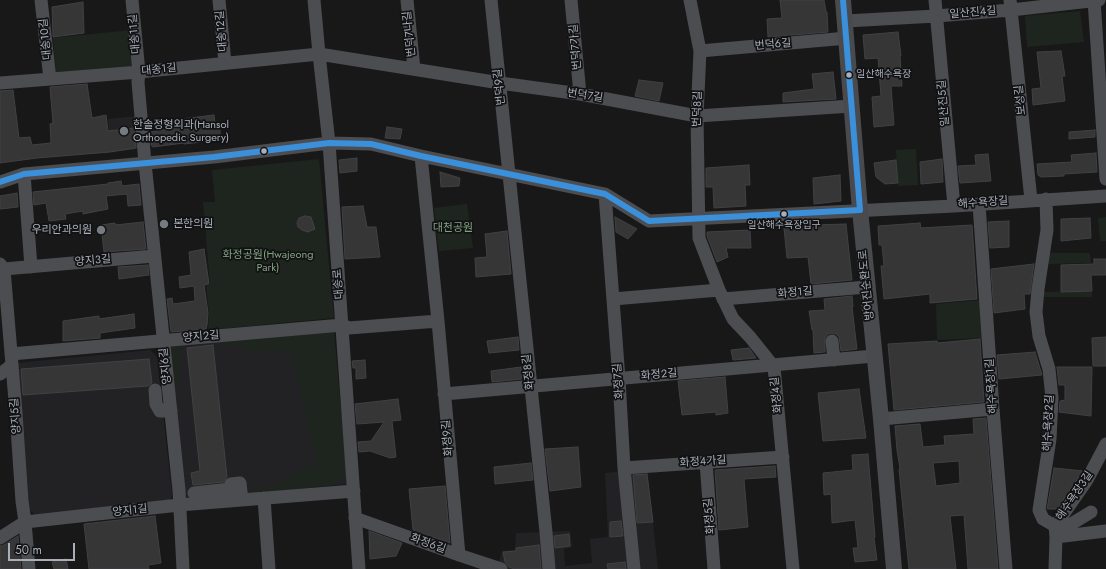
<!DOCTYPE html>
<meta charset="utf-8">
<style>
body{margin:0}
#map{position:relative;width:1106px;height:569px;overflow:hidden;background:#181818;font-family:Jost,sans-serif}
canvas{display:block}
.scale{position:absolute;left:8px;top:543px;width:67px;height:18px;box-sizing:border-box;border:2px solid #a9afb9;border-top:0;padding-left:5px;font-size:12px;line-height:14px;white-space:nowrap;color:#a9afb9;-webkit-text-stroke:3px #121214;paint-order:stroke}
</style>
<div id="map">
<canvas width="1106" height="569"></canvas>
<div class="scale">50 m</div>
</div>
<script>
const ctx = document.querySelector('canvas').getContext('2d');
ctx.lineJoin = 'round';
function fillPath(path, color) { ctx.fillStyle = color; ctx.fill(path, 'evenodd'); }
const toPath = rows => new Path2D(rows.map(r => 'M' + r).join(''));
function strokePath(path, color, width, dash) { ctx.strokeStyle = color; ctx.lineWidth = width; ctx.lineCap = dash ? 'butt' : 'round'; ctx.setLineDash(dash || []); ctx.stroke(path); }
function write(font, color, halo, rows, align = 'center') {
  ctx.font = font + ' Jost,"Noto Sans KR",sans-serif'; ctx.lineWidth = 3.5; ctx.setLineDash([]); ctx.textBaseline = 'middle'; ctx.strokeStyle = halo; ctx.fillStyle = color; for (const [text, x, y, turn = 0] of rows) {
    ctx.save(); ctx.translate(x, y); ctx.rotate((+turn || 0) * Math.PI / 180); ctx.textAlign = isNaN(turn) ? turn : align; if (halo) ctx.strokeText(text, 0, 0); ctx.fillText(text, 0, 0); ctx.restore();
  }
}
fillPath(toPath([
 [138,116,142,142,137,149,111,152,108,119],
 [334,332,347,484,190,500,183,494,167,348,172,343],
 [150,350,157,357,172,495,169,501,35,514,27,509,16,363],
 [647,469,658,569,497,569,502,551,515,550,516,533,570,531,572,547,564,549,565,566,592,563,590,539,608,537,605,473]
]), '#222224');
fillPath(toPath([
 [1080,11,1084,42,1027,47,1025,16],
 [131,30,136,61,132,66,56,72,53,38],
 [916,149,918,185,898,186,896,150],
 [319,159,334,318,208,330,209,312,206,286,210,285,203,202,215,202,212,170],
 [467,204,473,248,439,251,434,208],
 [1106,217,1106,241,1100,241,1098,218],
 [1049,253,1090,253,1091,263,1046,264],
 [1092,291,1092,297,1041,297,1042,292],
 [982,300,984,338,937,340,936,304],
 [334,332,347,475,343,478,331,485,250,492,248,490,267,489,312,465,317,461,292,354,279,350,248,353,243,347,237,344,219,345,217,343,213,342],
 [182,345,182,353,178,366,179,372,178,386,172,391,168,353,174,353,173,346]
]), '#1e251e');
const building = toPath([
 [780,0,824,0,826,12,827,12,828,32,768,37,767,19,782,18,780,0],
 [83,2,84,33,53,37,52,7,83,2],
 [898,32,901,56,900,56,902,86,891,86,894,125,874,127,872,97,881,96,878,58,865,59,863,35,898,32],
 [1061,51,1065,76,1062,76,1065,101,1033,105,1032,89,1041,88,1037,52,1061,51],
 [833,72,836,99,783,102,783,93,814,89,812,74,833,72],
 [639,80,663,83,659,101,635,96,639,80],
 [87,84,92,118,106,115,108,131,134,128,136,148,110,152,37,158,0,163,0,91,13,90,19,138,30,137,32,145,51,143,50,124,53,123,50,87,87,84],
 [214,115,215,124,219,124,221,140,184,144,184,143,153,147,151,145,150,132,182,127,182,119,214,115],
 [387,127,402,129,400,139,385,138,387,127],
 [1095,130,1095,137,1069,139,1069,132,1095,130],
 [1096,153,1097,172,1064,174,1064,176,1041,177,1038,175,1037,164,1072,162,1071,155,1096,153],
 [988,154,991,181,960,183,958,166,976,165,975,155,988,154],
 [357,158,357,171,340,173,339,160,357,158],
 [942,159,943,182,921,184,920,162,942,159],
 [896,160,898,183,885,184,876,177,874,163,896,160],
 [749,165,750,185,745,185,746,206,714,208,713,187,706,187,706,168,749,165],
 [440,172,460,178,459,186,441,187,440,172],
 [840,175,841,201,814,204,813,178,840,175],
 [121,181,122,186,139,184,141,205,128,206,127,194,106,196,108,209,83,214,83,211,65,214,66,219,49,221,46,203,34,205,33,192,108,184,108,183,121,181],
 [17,193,18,207,0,209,0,196,17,193],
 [363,206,367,227,376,227,380,257,345,259,342,207,363,206],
 [305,216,311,217,315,229,308,232,302,230,298,227,297,223,299,218,305,216],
 [615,217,637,229,628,239,616,232,615,217],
 [1090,218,1091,238,1061,241,1061,219,1090,218],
 [1009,221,1009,247,990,248,988,222,1009,221],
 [143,222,146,249,104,252,101,225,115,223,115,225,143,222],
 [920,223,921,228,972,225,977,299,930,303,930,294,884,299,881,266,884,266,882,245,879,245,878,226,920,223],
 [846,224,852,280,811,284,808,257,787,258,784,228,814,226,813,225,846,224],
 [750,230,751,248,726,248,728,257,717,262,707,236,707,232,750,230],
 [507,231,511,274,476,277,475,258,487,257,485,234,507,231],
 [204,249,209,284,204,285,208,313,207,325,206,329,171,332,167,299,172,298,173,304,195,301,194,286,180,288,179,277,191,275,189,252,204,249],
 [1094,259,1106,259,1106,275,1091,275,1092,291,1061,292,1061,265,1094,264,1094,259],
 [1034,264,1030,294,1024,294,1025,309,994,313,991,269,1034,264],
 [148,265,149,275,119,279,118,267,148,265],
 [852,296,853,307,852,307,857,349,841,351,839,337,836,334,832,333,828,334,825,338,825,352,814,353,813,330,812,330,809,311,825,310,824,299,852,296],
 [134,314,135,328,100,333,100,338,63,341,63,321,99,316,99,319,134,314],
 [518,337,519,350,489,353,487,341,518,337],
 [1106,337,1106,366,1093,366,1092,338,1106,337],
 [980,339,984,402,894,410,888,344,937,341,938,343,980,339],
 [213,345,227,477,224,482,193,485,191,473,200,471,187,348,213,345],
 [749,348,756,358,733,360,731,350,749,348],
 [1035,352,1042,375,999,379,997,355,1035,352],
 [149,359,152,383,148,386,23,395,21,369,149,359],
 [365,360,366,378,356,379,356,368,353,368,352,361,365,360],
 [521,367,522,379,492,382,491,371,521,367],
 [1057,367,1092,367,1091,416,1059,412,1060,401,1065,400,1065,385,1059,385,1057,367],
 [725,377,728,413,716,415,716,412,682,415,678,381,725,377],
 [859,389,866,438,823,441,818,393,859,389],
 [398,399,401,420,392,421,396,457,390,458,370,451,359,452,358,442,371,441,384,422,357,424,355,404,398,399],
 [986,418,998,569,968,569,964,515,950,516,956,569,909,569,899,469,900,469,897,450,895,426,920,424,923,447,945,445,944,436,974,434,973,419,986,418],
 [959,461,960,483,936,486,933,463,959,461],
 [578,447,581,487,550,491,545,449,578,447],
 [868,454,875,537,874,538,877,560,855,562,853,548,858,548,855,520,832,523,831,494,824,495,823,473,853,470,852,455,868,454],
 [531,463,533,480,495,484,494,467,531,463],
 [775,466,776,477,744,479,748,527,719,530,715,470,775,466],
 [1054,468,1083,471,1057,509,1047,509,1054,468],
 [647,474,653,522,637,523,633,475,647,474],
 [445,486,450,543,413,530,409,489,445,486],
 [155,516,161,563,148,565,149,569,89,569,84,524,155,516],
 [621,521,623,536,610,537,610,522,621,521],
 [369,531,402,543,396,556,370,559,369,531],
 [569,534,570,546,555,548,554,536,569,534],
 [18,536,21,569,0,569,0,546,4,545,18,536],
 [539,545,541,569,514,569,509,567,505,562,503,552,516,551,516,548,539,545],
 [66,559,68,569,54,569,52,562,66,559],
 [625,562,626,569,608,569,607,564,625,562]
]);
fillPath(building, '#363637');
strokePath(building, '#404144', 1);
strokePath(toPath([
 [41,0,50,79],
 [132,0,139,72,138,82,145,163,179,490,183,569],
 [219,0,225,63],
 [314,0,319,54,329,143,359,569],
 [407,0,414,69],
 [491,0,546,532,549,569],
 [571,0,580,94],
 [690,0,700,51,697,116,699,238,719,290,733,319,750,337,774,367,793,569],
 [935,0,954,206],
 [1010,0,1031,200],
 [1094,0,1106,179],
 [846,21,936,16,1011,10,1099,0],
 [700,51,847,38],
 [0,83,139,72,319,54,500,83,580,94,697,116,852,106],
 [421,156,438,321,459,555],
 [24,174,31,267],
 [0,182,24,174,214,157,329,143,371,144,421,156,605,194,649,221,954,206,1106,196],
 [605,194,619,379,624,468,634,569],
 [1046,199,1047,230,1038,289,1036,312,1039,336,1049,369,1052,398,1050,439,1039,510,1043,519,1055,526,1056,537,1055,569],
 [979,204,993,409,1006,569],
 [0,264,4,269,16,413,22,501,25,522,29,569],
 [0,272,4,269,154,256],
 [613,299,719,290],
 [723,299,867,287],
 [342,325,349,328,438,321],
 [832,341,834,360],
 [11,354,342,325],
 [0,374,12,365],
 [155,390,156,404,160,411,171,411],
 [444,394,874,356],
 [881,419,993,409],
 [706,462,714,569],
 [624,468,783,457],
 [194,493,231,489,231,484,240,483,242,500],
 [264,498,269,569],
 [355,518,459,555,501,569],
 [1055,526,1087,480,1106,444],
 [1056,537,1106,531],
 [1056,537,1068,526,1091,512],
 [0,538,25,522,179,505,354,491]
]), '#4c4d51', 13);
strokePath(toPath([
 [843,0,860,210,881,419,894,569]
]), '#494a4d', 16);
strokePath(toPath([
 [0,182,24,174,214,157,329,143,371,144,421,156,605,194,649,221,860,210,843,0]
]), '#3a90db', 6);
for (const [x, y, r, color] of [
 [849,75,3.5,"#a9afb9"],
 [124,131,5,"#767a81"],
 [264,151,3.5,"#a9afb9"],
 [784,214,3.5,"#a9afb9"],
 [164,224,5,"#767a81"],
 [101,230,5,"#767a81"]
]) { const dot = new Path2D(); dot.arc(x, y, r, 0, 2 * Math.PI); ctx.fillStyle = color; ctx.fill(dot); strokePath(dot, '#121214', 1.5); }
write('10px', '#a9afb9', '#121214', [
 ["일산해수욕장",856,75],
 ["일산해수욕장입구",784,226,"center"]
], 'left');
write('11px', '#a9afb9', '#121214', [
 ["일산진4길",973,13,-5],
 ["대송12길",222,31,-95],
 ["대송11길",135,34,-95],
 ["번덕7나길",410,34,-96],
 ["대송10길",46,39,-96],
 ["번덕6길",773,45,-5],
 ["번덕7가길",576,47,-95],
 ["대송1길",159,70,-6],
 ["번덕9길",500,87,-96],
 ["번덕7길",585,96,9],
 ["보성길",1021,100,-96],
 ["일산진5길",944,103,-95],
 ["번덕8길",698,109,-88],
 ["해수욕장길",983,203,-4],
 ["양지3길",93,261,-5],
 ["대송로",339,284,-94],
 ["방어진순환도로",867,285,-96],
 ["화정1길",795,293,-5],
 ["양지2길",201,337,-5],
 ["양지6길",166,366,-96],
 ["화정8길",529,372,-96],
 ["화정2길",659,375,-5],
 ["화정7길",619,381,-94],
 ["해수욕장1길",992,386,-94],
 ["화정4길",777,395,-96],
 ["양지5길",16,416,-94],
 ["해수욕장2길",1049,423,-87],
 ["화정9길",448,438,-95],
 ["화정4가길",703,462,-4],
 ["해수욕장3길",1075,496,-56],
 ["양지1길",130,511,-6],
 ["화정5길",710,516,-95],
 ["화정6길",428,544,20]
]);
write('11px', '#a9afb9', '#121214', [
 ["한솔정형외과(Hansol",133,125],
 ["Orthopedic Surgery)",133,138],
 ["본한의원",173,224],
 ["우리안과의원",92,230,"right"]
], 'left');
write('11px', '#81a47f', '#121214', [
 ["대천공원",453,228],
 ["화정공원(Hwajeong",268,255],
 ["Park)",268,268]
]);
</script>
